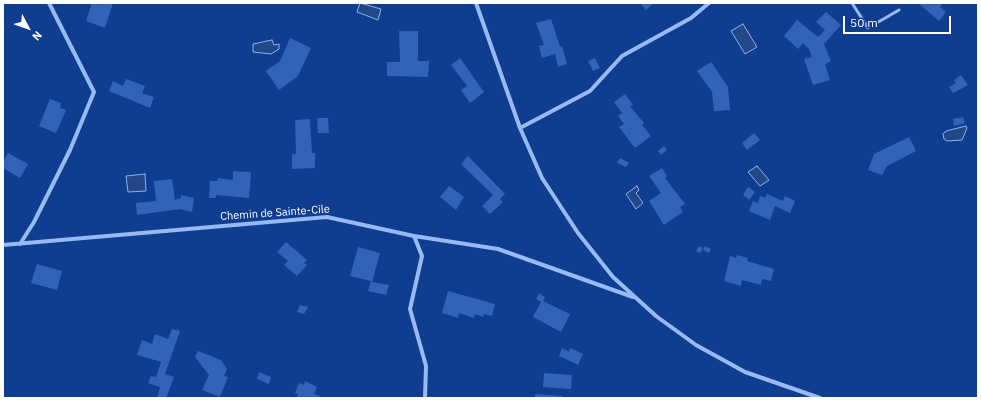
<!DOCTYPE html>
<style>
body{margin:0}
#map{position:relative;width:981px;height:401px;overflow:hidden;background:#0f3d90;font-family:"IBM Plex Sans",sans-serif}
canvas{display:block}
.frame{position:absolute;inset:0;border:4px solid #fff;pointer-events:none}
.north{position:absolute;left:8px;top:8px;width:40px;height:40px;-webkit-text-stroke:3px #0f3d90;paint-order:stroke;rotate:131deg;font-size:11px;font-weight:700;line-height:16px;text-align:center;color:#fff}
.north::after{content:'';display:block;margin:auto;width:14px;height:18px;background:#fff;clip-path:polygon(50% 0,100% 100%,50% 72%,0 100%)}
.scale{position:absolute;left:843px;top:16px;width:108px;height:18px;box-sizing:border-box;border:2px solid #fff;border-top:0;padding-left:5px;font-size:12px;line-height:14px;white-space:nowrap;color:#fff;-webkit-text-stroke:3px #0f3d90;paint-order:stroke}
</style>
<div id="map">
<canvas width="981" height="401"></canvas>
<div class="frame"></div>
<div class="north">N</div>
<div class="scale">50 m</div>
</div>
<script>
const ctx = document.querySelector('canvas').getContext('2d');
ctx.lineJoin = 'round';
function fillPath(path, color) { ctx.fillStyle = color; ctx.fill(path, 'evenodd'); }
const toPath = rows => new Path2D(rows.map(r => 'M' + r).join(''));
function strokePath(path, color, width, dash) { ctx.strokeStyle = color; ctx.lineWidth = width; ctx.lineCap = dash ? 'butt' : 'round'; ctx.setLineDash(dash || []); ctx.stroke(path); }
function write(font, color, halo, rows, align = 'center') {
  ctx.font = font + ' "IBM Plex Sans",sans-serif'; ctx.lineWidth = 3.5; ctx.setLineDash([]); ctx.textBaseline = 'middle'; ctx.strokeStyle = halo; ctx.fillStyle = color; for (const [text, x, y, turn = 0] of rows) {
    ctx.save(); ctx.translate(x, y); ctx.rotate((+turn || 0) * Math.PI / 180); ctx.textAlign = isNaN(turn) ? turn : align; if (halo) ctx.strokeText(text, 0, 0); ctx.fillText(text, 0, 0); ctx.restore();
  }
}
const water = toPath([
 [360,3,381,9,378,20,357,12,360,3],
 [743,24,757,47,745,54,731,31,743,24],
 [272,40,274,45,279,44,279,49,271,54,253,52,253,44,272,40],
 [966,126,967,128,962,140,947,141,944,139,943,134,946,131,966,126],
 [757,166,769,180,760,186,748,172,757,166],
 [145,174,146,191,128,192,126,176,145,174],
 [637,186,639,190,636,193,643,203,636,209,626,194,637,186]
]);
fillPath(water, '#244785');
strokePath(water, '#89b3f8', 1);
fillPath(toPath([
 [92,3,113,3,105,28,86,21],
 [640,3,654,3,646,10],
 [918,3,943,3,940,7,946,12,939,21],
 [826,12,841,25,824,44,831,61,825,64,830,80,813,85,804,59,812,57,809,49,803,43,798,49,784,36,797,20,818,37,825,30,816,22],
 [551,19,560,47,562,46,567,64,558,67,555,54,542,58,539,46,544,45,536,23],
 [399,31,418,31,418,61,429,61,428,77,387,76,387,62,400,62],
 [290,38,311,48,298,76,279,90,266,71,280,61],
 [460,58,484,92,470,103,461,90,467,86,451,65],
 [595,58,600,68,593,71,588,61],
 [711,62,728,87,730,110,714,111,712,92,697,71],
 [961,75,968,85,953,93,949,87,956,83,954,80],
 [126,79,145,86,142,93,154,97,150,108,109,91,113,81,123,86],
 [625,94,633,105,630,106,644,123,642,125,651,136,635,148,619,127,624,124,618,116,622,113,614,102],
 [50,99,61,103,60,108,66,110,56,133,39,126],
 [963,117,965,123,954,126,953,119],
 [317,118,328,118,329,133,318,133],
 [310,119,312,153,315,153,315,168,292,169,292,154,296,154,295,120],
 [754,133,760,140,747,150,742,143],
 [909,137,916,151,887,166,882,175,868,170,874,154],
 [664,146,667,150,661,155,658,151],
 [8,153,28,164,20,178,3,168,3,162],
 [468,156,505,194,500,199,503,202,490,214,482,206,493,195,461,164],
 [620,158,629,163,626,167,617,163],
 [662,168,667,176,665,178,685,204,680,207,683,212,664,225,649,201,661,193,649,176],
 [233,171,251,172,249,198,216,195,216,198,209,198,210,181,217,181,218,178,233,180],
 [172,179,175,200,181,198,181,195,194,198,192,212,180,209,137,215,136,203,156,201,154,181],
 [449,186,464,197,456,210,440,197],
 [748,187,755,192,749,200,743,195],
 [767,194,783,201,785,196,795,201,790,213,775,206,770,220,749,211,753,201,758,203,760,196,765,198],
 [286,242,307,260,304,263,307,265,297,276,284,265,288,261,277,252],
 [699,246,703,248,700,253,696,251],
 [705,246,711,249,709,253,703,250],
 [358,247,380,253,372,282,389,285,386,295,368,291,371,281,350,276],
 [737,255,748,258,747,261,774,269,771,281,762,279,761,285,742,280,741,286,724,281,730,256,736,258],
 [37,264,62,271,57,290,31,283],
 [448,291,495,304,492,316,484,314,483,317,475,314,474,318,459,313,458,318,442,313],
 [539,293,545,297,543,301,570,314,561,332,533,317,541,302,536,299],
 [300,305,308,307,304,314,297,312],
 [172,329,180,331,165,374,174,377,166,398,157,398,160,387,148,383,151,376,156,377,161,362,137,355,142,340,152,344,155,334,168,339],
 [562,348,569,352,570,348,583,354,578,365,559,356],
 [198,351,221,360,227,369,224,376,228,377,220,397,202,390,209,375,195,357],
 [259,372,271,377,269,384,257,379],
 [544,373,572,375,571,389,543,387],
 [305,381,317,387,314,394,320,396,319,398,297,398,298,394,295,393,299,383,304,385],
 [535,394,562,396,562,398,535,398]
]), '#3363b8');
strokePath(toPath([
 [852,3,868,28,899,10]
]), '#98baf4', 3);
strokePath(toPath([
 [476,3,520,128,542,178,578,233,613,277,656,316,696,345,745,372,820,398],
 [520,128,590,91,622,56,691,18,709,3],
 [414,236,422,256,410,309,426,366,425,398],
 [20,244,34,222,70,150,94,92,49,3],
 [3,245,327,217,414,236,498,249,633,297]
]), '#98baf4', 4);
write('11px', '#fff', '#0f3d90', [
 ["Chemin de Sainte-Cile",275,213,-4]
]);
</script>
